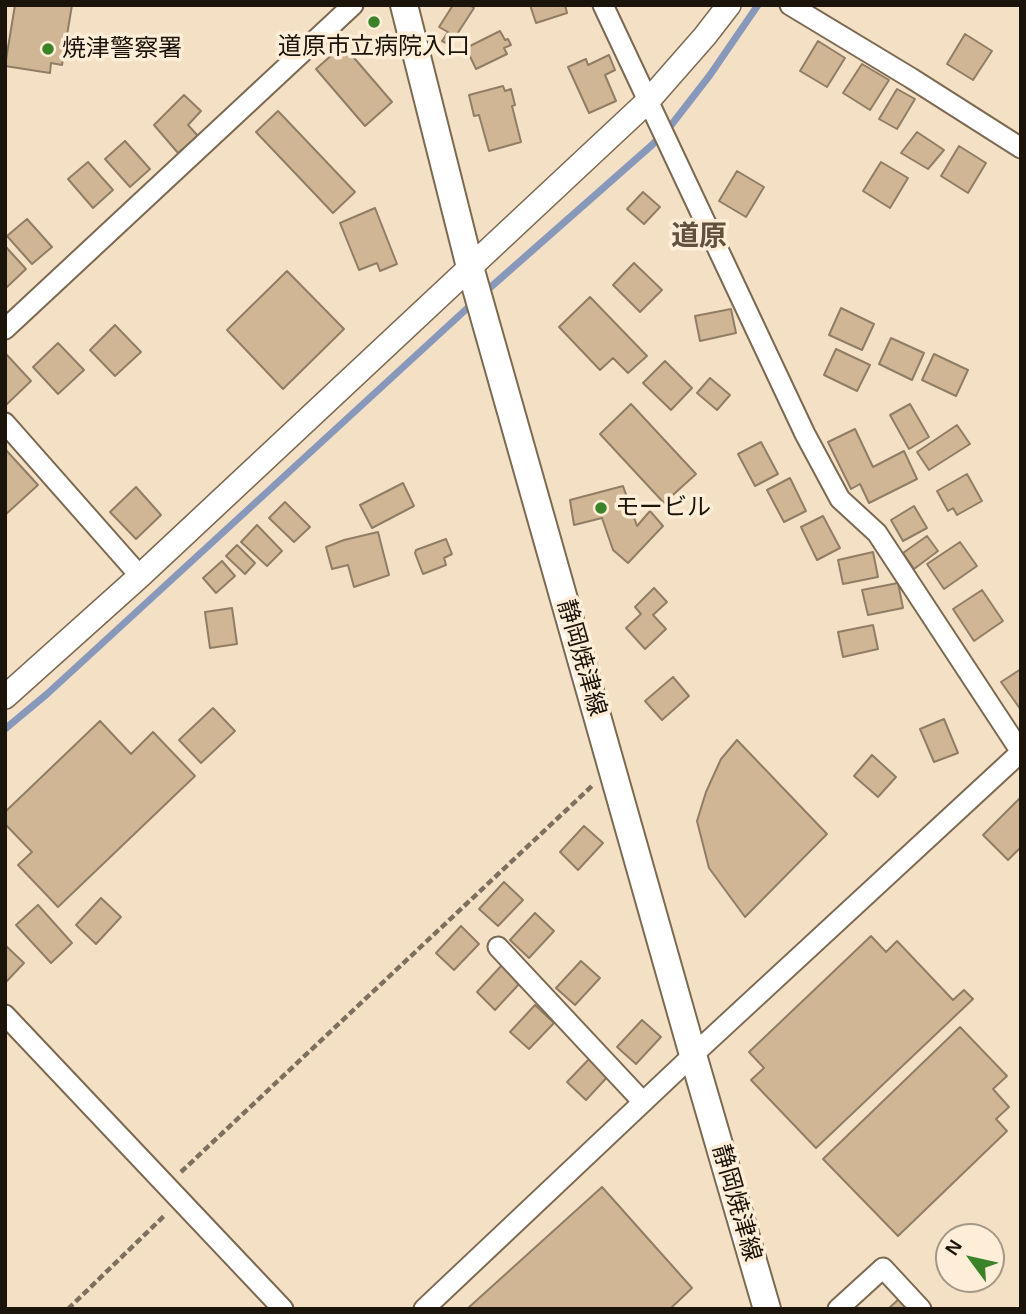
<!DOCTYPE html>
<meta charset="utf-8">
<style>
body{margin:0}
#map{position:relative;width:1026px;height:1314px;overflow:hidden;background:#f4e0c5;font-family:Helvetica,sans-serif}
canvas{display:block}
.frame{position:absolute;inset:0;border:7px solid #1b140a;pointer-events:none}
.north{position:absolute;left:935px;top:1223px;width:70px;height:70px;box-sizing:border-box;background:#feeed8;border:2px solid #a39786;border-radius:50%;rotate:303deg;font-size:19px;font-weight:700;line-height:28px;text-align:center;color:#1b140a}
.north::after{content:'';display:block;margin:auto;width:24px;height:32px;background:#3b8329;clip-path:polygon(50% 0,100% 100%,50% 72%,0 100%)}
</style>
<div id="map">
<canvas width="1026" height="1314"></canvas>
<div class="frame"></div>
<div class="north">N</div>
</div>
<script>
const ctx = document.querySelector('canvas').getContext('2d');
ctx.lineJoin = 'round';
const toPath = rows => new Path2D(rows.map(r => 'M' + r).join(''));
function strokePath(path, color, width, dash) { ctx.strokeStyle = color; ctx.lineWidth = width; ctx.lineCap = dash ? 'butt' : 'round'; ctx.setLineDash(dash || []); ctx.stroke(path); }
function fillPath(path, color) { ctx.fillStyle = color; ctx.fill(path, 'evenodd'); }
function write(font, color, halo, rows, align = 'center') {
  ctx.font = font + ' Helvetica,"Noto Sans JP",sans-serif'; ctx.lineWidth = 7; ctx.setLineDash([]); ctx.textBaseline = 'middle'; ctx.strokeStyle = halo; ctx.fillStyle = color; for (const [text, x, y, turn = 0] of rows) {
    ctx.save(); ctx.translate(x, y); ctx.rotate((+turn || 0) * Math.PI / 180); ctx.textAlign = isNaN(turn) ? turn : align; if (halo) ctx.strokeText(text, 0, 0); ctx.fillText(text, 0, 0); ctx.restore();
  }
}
strokePath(toPath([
 [484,293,652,145,672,124,710,75,758,5],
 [5,729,47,694,473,303]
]), '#8798bb', 7);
const building = toPath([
 [15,5,72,5,62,65,51,63,50,73,5,66,15,5],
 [453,5,470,5,474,8,450,45,442,41,448,32,439,27,453,5],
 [530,5,565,5,567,13,536,23,530,5],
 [500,31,505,40,508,39,511,45,504,48,507,54,476,69,466,48,500,31],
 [965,34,992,51,973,80,947,64,965,34],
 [818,41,845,58,827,87,800,71,818,41],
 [343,45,392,102,365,126,316,69,343,45],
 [609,55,615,70,605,75,616,101,589,113,568,67,586,59,588,65,609,55],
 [862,64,889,80,870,110,843,93,862,64],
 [503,86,505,91,511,89,515,105,512,106,521,142,489,151,479,115,474,116,469,95,503,86],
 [897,89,915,99,897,129,879,119,897,89],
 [184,95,201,111,188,125,198,136,178,153,154,125,184,95],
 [278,111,355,192,333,213,256,132,278,111],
 [917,132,944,150,928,169,901,153,917,132],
 [125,141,150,169,130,187,105,159,125,141],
 [959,146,986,163,968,193,941,176,959,146],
 [88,162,113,190,93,208,68,179,88,162],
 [881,162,908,178,890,208,863,191,881,162],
 [737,171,764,187,746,217,719,201,737,171],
 [643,192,660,207,644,224,627,209,643,192],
 [375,208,397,264,380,271,377,263,359,270,340,223,375,208],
 [27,219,52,247,32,264,7,236,27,219],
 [5,246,26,269,7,287,5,286,5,246],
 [634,263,662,290,640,312,613,285,634,263],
 [287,271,344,329,283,389,227,330,287,271],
 [590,297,647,356,628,373,613,358,600,370,559,327,590,297],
 [841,308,874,324,862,350,829,335,841,308],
 [731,309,736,333,700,341,695,316,731,309],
 [115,325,141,352,115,376,90,350,115,325],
 [891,338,924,353,912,380,879,364,891,338],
 [58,343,84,370,58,394,33,367,58,343],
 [836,349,870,365,857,391,824,375,836,349],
 [6,354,31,381,6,405,5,355,6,354],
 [934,354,968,370,956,396,922,380,934,354],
 [665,361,692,388,671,410,643,383,665,361],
 [710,378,730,395,717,410,697,393,710,378],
 [631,404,696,474,664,503,600,434,631,404],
 [910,404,929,437,909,449,890,415,910,404],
 [957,425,970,444,929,470,917,452,957,425],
 [855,429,873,467,904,451,917,479,869,503,860,484,851,489,828,442,855,429],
 [761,442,778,474,755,486,738,454,761,442],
 [5,449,38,485,5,515,5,449],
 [967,474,982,501,957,515,953,508,948,511,937,491,967,474],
 [790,478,806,511,784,522,767,490,790,478],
 [403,483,414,506,372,528,360,505,403,483],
 [623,486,637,526,650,511,663,526,628,563,613,550,602,518,574,525,570,500,623,486],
 [136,487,161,515,136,539,110,512,136,487],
 [285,502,310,527,294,542,269,518,285,502],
 [914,506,927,528,903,541,891,520,914,506],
 [823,516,840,548,817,560,801,527,823,516],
 [257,525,282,551,267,566,241,542,257,525],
 [378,532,389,575,354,587,348,565,332,569,326,547,344,540,378,532],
 [927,536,938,551,914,569,903,553,927,536],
 [446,539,452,554,444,558,446,565,423,574,415,553,416,550,446,539],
 [960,542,977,566,944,589,927,564,960,542],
 [237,545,255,563,245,574,226,556,237,545],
 [873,552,878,577,843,584,838,560,873,552],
 [222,561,235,576,216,593,203,578,222,561],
 [898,583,903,608,868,615,862,590,898,583],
 [654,588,667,602,653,615,666,629,645,649,626,628,641,614,635,607,654,588],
 [982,590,1003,621,974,641,953,609,982,590],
 [232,608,237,644,210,648,205,612,232,608],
 [873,625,878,649,843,657,838,632,873,625],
 [1021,669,1021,710,1001,682,1021,669],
 [673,677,689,696,662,720,645,701,673,677],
 [213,708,235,731,201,763,179,740,213,708],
 [944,719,958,753,934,762,920,729,944,719],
 [100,721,131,754,153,732,195,776,58,907,18,865,32,852,5,824,5,812,100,721],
 [737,740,827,834,745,917,709,868,697,821,706,792,721,759,737,740],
 [872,755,896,777,878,797,854,776,872,755],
 [1021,797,1021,847,1008,860,983,835,1021,797],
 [584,826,603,843,578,870,560,852,584,826],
 [504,882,523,900,498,926,479,909,504,882],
 [101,898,121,917,96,944,76,925,101,898],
 [38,905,72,943,51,963,16,925,38,905],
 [535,913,554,931,529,958,510,940,535,913],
 [461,926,479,944,454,970,436,953,461,926],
 [871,936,886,952,897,941,953,1000,964,990,973,999,816,1148,751,1080,764,1068,749,1052,871,936],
 [5,945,24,963,5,983,5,945],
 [581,961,600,978,575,1005,556,988,581,961],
 [502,965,520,983,495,1010,477,992,502,965],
 [535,1005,554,1023,529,1049,510,1032,535,1005],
 [642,1020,661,1037,636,1064,617,1047,642,1020],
 [960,1027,1007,1076,993,1089,1009,1107,996,1119,1007,1131,898,1236,823,1159,960,1027],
 [592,1056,611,1073,586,1100,567,1082,592,1056],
 [602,1187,692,1288,670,1309,467,1309,602,1187],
 [899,1299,908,1309,888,1309,899,1299]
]);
fillPath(building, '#d0b694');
strokePath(building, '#907d65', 2);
const minor = toPath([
 [603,5,805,434,840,499,877,533,1021,752],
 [790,5,911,78,1021,148],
 [5,329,353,5],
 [5,423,140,576],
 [498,947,643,1102],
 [5,1015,283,1309],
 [424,1309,693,1055,1021,752],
 [838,1309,883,1268,921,1309]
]);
const tertiary = toPath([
 [5,697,140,576,648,101,705,36,729,5]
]);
const secondary = toPath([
 [404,5,470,267,693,1055,767,1309]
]);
strokePath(minor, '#7b6951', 23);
strokePath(tertiary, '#7b6951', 26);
strokePath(secondary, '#7b6951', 30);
strokePath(toPath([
 [181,1172,593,785],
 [68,1309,165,1215]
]), '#7d705e', 4.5, [7, 3.5]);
strokePath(minor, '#fff', 19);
strokePath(tertiary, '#fff', 23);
strokePath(secondary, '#fff', 26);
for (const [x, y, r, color] of [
 [374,22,7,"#3b8329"],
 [48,49,7,"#3b8329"],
 [601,508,7,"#3b8329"]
]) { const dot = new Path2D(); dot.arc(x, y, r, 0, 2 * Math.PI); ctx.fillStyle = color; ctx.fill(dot); strokePath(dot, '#feeed8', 2.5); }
write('24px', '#1b140a', '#feeed8', [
 ["道原市立病院入口",374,47,"center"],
 ["焼津警察署",62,49],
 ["モービル",615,508]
], 'left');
write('24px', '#1b140a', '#feeed8', [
 ["静岡焼津線",581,658,74],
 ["静岡焼津線",736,1203,74]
]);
write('bold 28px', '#63523b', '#feeed8', [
 ["道原",699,237]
]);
</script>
